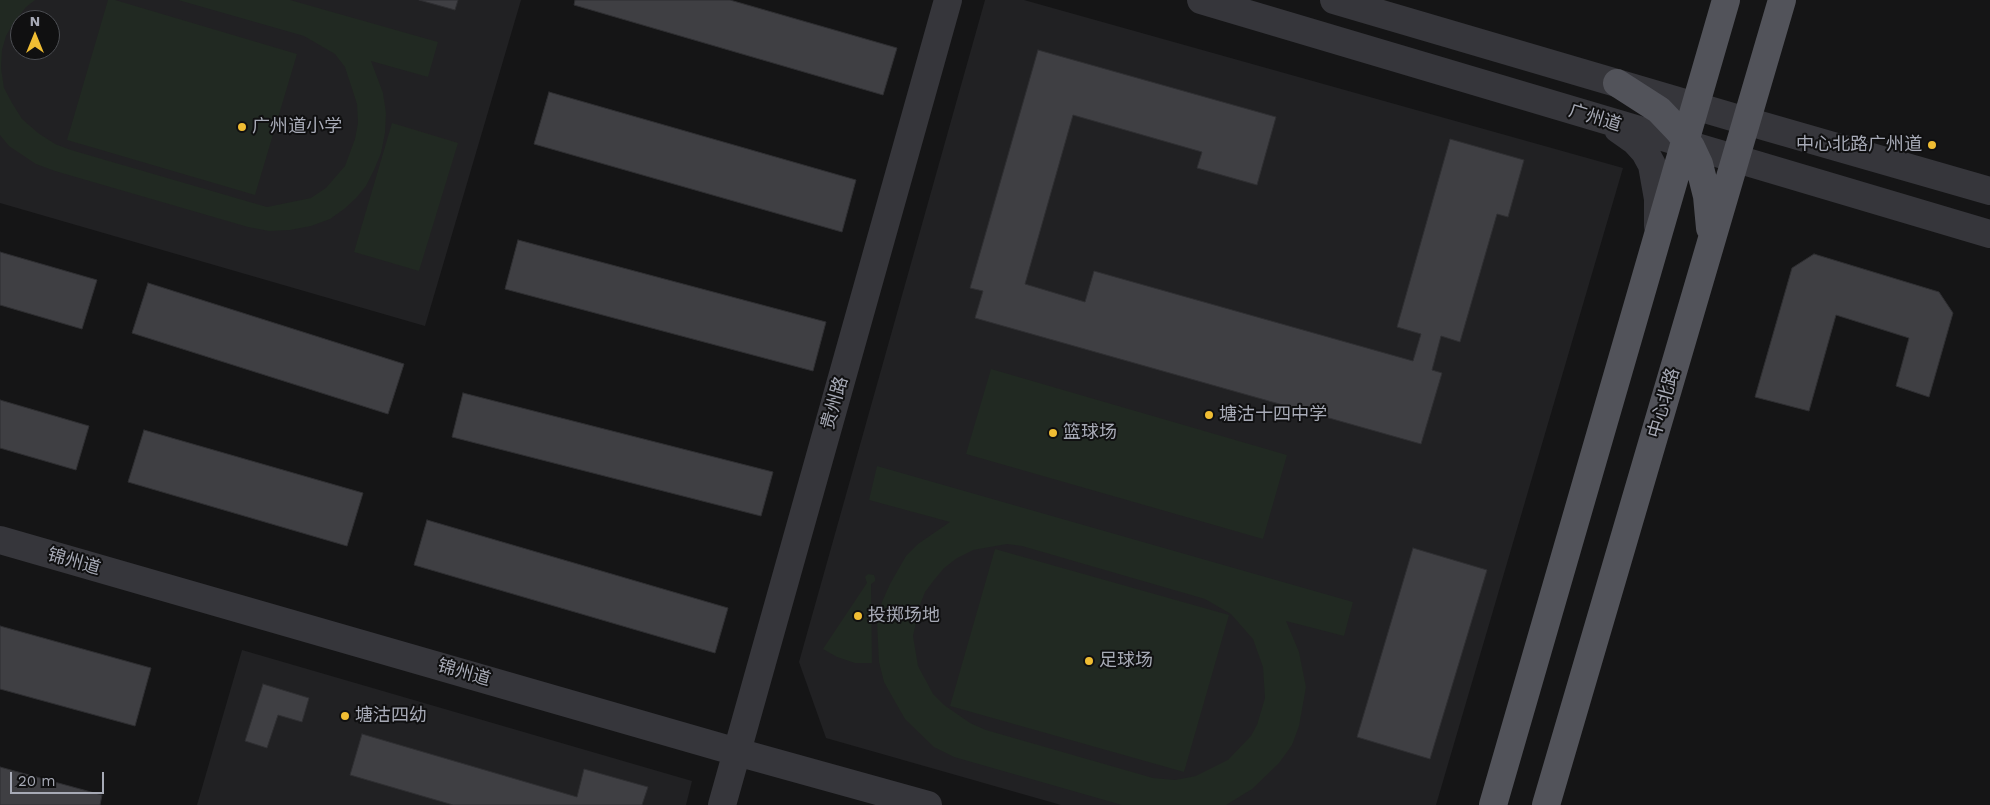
<!DOCTYPE html>
<meta charset="utf-8">
<style>
body{margin:0}
#map{position:relative;width:1990px;height:805px;overflow:hidden;background:#151516;font-family:"Work Sans",sans-serif}
canvas{display:block}
.north{position:absolute;left:10px;top:10px;width:50px;height:50px;box-sizing:border-box;background:#101011;border:1px solid #4c4e53;border-radius:50%;rotate:0deg;font-size:14px;font-weight:700;line-height:20px;text-align:center;color:#a7aab6}
.north::after{content:'';display:block;margin:auto;width:18px;height:22px;background:#f0bd33;clip-path:polygon(50% 0,100% 100%,50% 72%,0 100%)}
.scale{position:absolute;left:10px;top:772px;width:94px;height:22px;box-sizing:border-box;border:2px solid #a7aab6;border-top:0;padding-left:6px;font-size:15px;line-height:18px;white-space:nowrap;color:#a7aab6;-webkit-text-stroke:4px #101011;paint-order:stroke}
</style>
<div id="map">
<canvas width="1990" height="805"></canvas>
<div class="north">N</div>
<div class="scale">20 m</div>
</div>
<script>
const ctx = document.querySelector('canvas').getContext('2d');
ctx.lineJoin = 'round';
function fillPath(path, color) { ctx.fillStyle = color; ctx.fill(path, 'evenodd'); }
const toPath = rows => new Path2D(rows.map(r => 'M' + r).join(''));
function strokePath(path, color, width, dash) { ctx.strokeStyle = color; ctx.lineWidth = width; ctx.lineCap = dash ? 'butt' : 'round'; ctx.setLineDash(dash || []); ctx.stroke(path); }
function write(font, color, halo, rows, align = 'center') {
  ctx.font = font + ' "Work Sans","Noto Sans SC",sans-serif'; ctx.lineWidth = 4; ctx.setLineDash([]); ctx.textBaseline = 'middle'; ctx.strokeStyle = halo; ctx.fillStyle = color; for (const [text, x, y, turn = 0] of rows) {
    ctx.save(); ctx.translate(x, y); ctx.rotate((+turn || 0) * Math.PI / 180); ctx.textAlign = isNaN(turn) ? turn : align; if (halo) ctx.strokeText(text, 0, 0); ctx.fillText(text, 0, 0); ctx.restore();
  }
}
fillPath(toPath([
 [0,0,521,0,425,326,0,203],
 [20,20,50,20,50,50,20,50],
 [985,0,1024,0,1623,168,1436,805,1061,805,826,738,799,662],
 [242,650,692,781,686,805,197,805]
]), '#212123');
fillPath(toPath([
 [0,0,35,0,26,7,14,22,6,36,2,50,1,68,4,88,12,103,22,119,38,133,55,144,71,150,267,207,311,198,326,188,345,166,355,139,358,123,357,104,345,67,335,54,304,36,178,0,290,0,438,42,428,77,371,61,383,93,386,113,385,133,381,153,374,170,366,186,356,198,344,209,330,219,311,226,290,230,269,231,248,227,55,171,36,164,9,146,0,135],
 [108,0,115,0,297,54,255,195,67,140],
 [392,123,458,143,419,271,354,252],
 [991,369,1287,455,1263,539,966,454],
 [877,466,1353,602,1344,636,1286,621,1299,652,1306,687,1299,726,1292,745,1279,763,1252,789,1226,805,1122,805,954,757,934,747,905,719,884,682,879,662,877,621,882,602,890,584,906,556,918,544,950,522,869,500],
 [1007,544,1022,546,1205,599,1231,614,1253,639,1263,667,1265,698,1257,725,1251,736,1228,760,1196,776,1175,780,1153,778,986,730,970,723,944,705,933,694,918,666,913,636,920,605,925,592,934,580,944,568,957,558,973,550],
 [995,549,1229,615,1184,772,950,706],
 [868,574,874,575,875,578,875,581,871,584,872,663,855,663,837,657,823,649,867,583,865,577]
]), '#212922');
const building = toPath([
 [419,0,458,0,455,10,419,0],
 [575,0,730,0,897,48,883,95,574,5,575,0],
 [1038,50,1276,117,1257,185,1197,168,1202,152,1073,115,1025,284,1085,302,1094,271,1413,361,1421,334,1397,327,1450,139,1524,160,1508,217,1497,214,1460,342,1441,336,1432,370,1442,373,1421,444,975,318,983,291,970,288,1038,50],
 [549,92,856,180,842,232,534,144,549,92],
 [518,240,826,322,813,371,505,289,518,240],
 [0,252,97,280,82,329,0,305,0,252],
 [1814,254,1939,292,1953,313,1929,397,1896,386,1909,338,1836,315,1809,411,1755,397,1792,268,1814,254],
 [148,283,404,364,388,414,132,333,148,283],
 [463,393,773,472,761,516,452,437,463,393],
 [0,400,89,426,76,470,0,448,0,400],
 [144,430,363,493,347,546,128,482,144,430],
 [427,520,728,608,715,653,414,565,427,520],
 [1413,548,1487,570,1430,759,1357,737,1413,548],
 [0,626,151,668,135,726,0,689,0,626],
 [263,684,309,698,302,722,278,715,267,748,245,741,263,684],
 [362,734,577,797,584,769,648,787,642,805,453,805,350,775,362,734],
 [0,767,102,795,100,805,0,805,0,767]
]);
fillPath(building, '#3f3f43');
strokePath(building, '#2f2f32', 1);
strokePath(toPath([
 [1201,0,1990,234],
 [1334,0,1746,121,1990,191],
 [1618,129,1635,141,1645,152,1652,165,1658,199,1658,226],
 [0,540,737,752,928,805],
 [722,805,948,0]
]), '#36363b', 28);
strokePath(toPath([
 [1617,83,1659,110,1679,131,1691,147,1699,164,1707,196,1710,228],
 [1493,805,1726,0],
 [1546,805,1782,0]
]), '#52535a', 28);
for (const [x, y, r, color] of [
 [242,127,5,"#f0bd33"],
 [1932,145,5,"#f0bd33"],
 [1209,415,5,"#f0bd33"],
 [1053,433,5,"#f0bd33"],
 [858,616,5,"#f0bd33"],
 [1089,661,5,"#f0bd33"],
 [345,716,5,"#f0bd33"]
]) { const dot = new Path2D(); dot.arc(x, y, r, 0, 2 * Math.PI); ctx.fillStyle = color; ctx.fill(dot); strokePath(dot, '#101011', 2); }
write('18px', '#a7aab6', '#101011', [
 ["广州道",1595,118,17],
 ["贵州路",835,403,-74],
 ["中心北路",1664,403,-74],
 ["锦州道",74,562,16],
 ["锦州道",464,673,16]
]);
write('18px', '#a7aab6', '#101011', [
 ["广州道小学",252,127],
 ["中心北路广州道",1922,145,"right"],
 ["塘沽十四中学",1219,415],
 ["篮球场",1063,433],
 ["投掷场地",868,616],
 ["足球场",1099,661],
 ["塘沽四幼",355,716]
], 'left');
</script>
